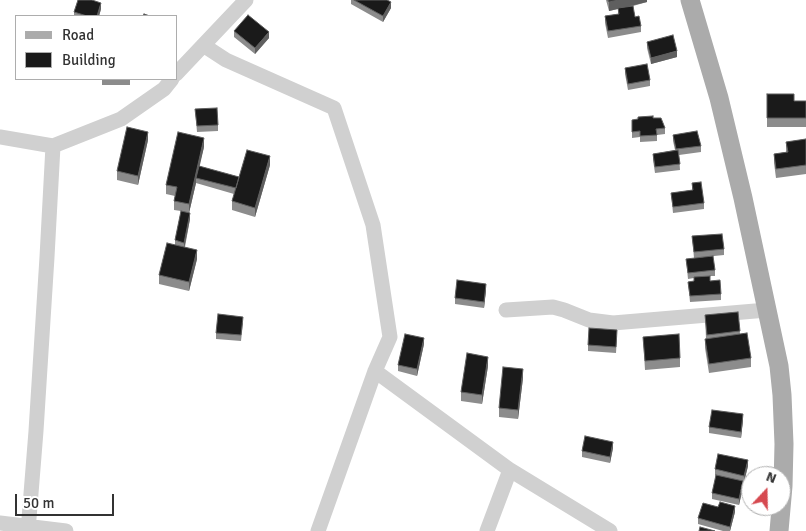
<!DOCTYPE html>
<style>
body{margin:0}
#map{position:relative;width:806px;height:531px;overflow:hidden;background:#fff;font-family:Signika,sans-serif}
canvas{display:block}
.legend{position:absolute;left:15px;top:15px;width:162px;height:65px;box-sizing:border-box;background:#fff;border:1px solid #adadad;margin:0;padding:6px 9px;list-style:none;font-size:15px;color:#333}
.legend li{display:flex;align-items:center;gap:10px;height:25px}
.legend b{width:25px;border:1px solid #adadad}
.north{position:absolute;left:741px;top:466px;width:50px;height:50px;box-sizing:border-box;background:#fff;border:1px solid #adadad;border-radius:50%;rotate:21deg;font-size:14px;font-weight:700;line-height:20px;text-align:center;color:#333}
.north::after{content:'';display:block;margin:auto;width:18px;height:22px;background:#d64950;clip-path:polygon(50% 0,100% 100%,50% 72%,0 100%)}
.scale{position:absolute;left:15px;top:494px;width:99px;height:22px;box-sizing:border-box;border:2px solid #333;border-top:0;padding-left:6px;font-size:15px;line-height:18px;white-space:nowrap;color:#333;-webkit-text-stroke:4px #fff;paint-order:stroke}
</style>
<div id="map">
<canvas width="806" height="531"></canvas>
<ul class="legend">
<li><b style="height:6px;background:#ababab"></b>Road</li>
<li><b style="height:14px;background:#1a1a1a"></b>Building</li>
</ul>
<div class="north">N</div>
<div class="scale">50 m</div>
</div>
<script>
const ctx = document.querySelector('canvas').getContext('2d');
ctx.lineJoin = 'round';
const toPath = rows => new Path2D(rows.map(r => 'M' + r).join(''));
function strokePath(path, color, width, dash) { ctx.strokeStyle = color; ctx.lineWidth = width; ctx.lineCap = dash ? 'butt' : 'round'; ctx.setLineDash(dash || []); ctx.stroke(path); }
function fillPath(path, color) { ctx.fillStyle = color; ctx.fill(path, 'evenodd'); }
strokePath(toPath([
 [203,45,226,60,334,108,373,225,390,337,375,371,318,531],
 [176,74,246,0],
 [0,137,53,146,121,119,164,89,172,79],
 [506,310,553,307,564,310,589,320,613,323,767,310],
 [375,371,510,470,610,531],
 [0,523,66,531],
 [28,531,36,431,47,257,53,146],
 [487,531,510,470]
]), '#d0d0d0', 15);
strokePath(toPath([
 [690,0,719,98,743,198,779,366,782,395,784,444,783,486,779,531]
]), '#ababab', 19);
fillPath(toPath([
 [351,0,387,0,391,8,383,22,351,4],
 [606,0,647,0,647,2,633,6,635,17,641,26,641,32,608,38,605,23,605,16,618,14,618,9,609,11],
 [101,9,99,16,74,16,74,12],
 [234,31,269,38,255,54,234,37],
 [647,42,677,57,651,64,647,48],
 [625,68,650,80,650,86,628,90,625,74],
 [102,79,130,79,130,85,102,85],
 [767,94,794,101,806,101,806,127,767,127],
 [195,109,218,125,218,131,197,132],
 [653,118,665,128,665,134,657,135,657,141,640,142,640,137,632,138,632,120],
 [673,135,701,146,701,152,679,155,680,170,655,173,653,160,653,154,675,150,673,141],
 [806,139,806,174,776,178,774,163,774,154,786,152,786,142],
 [148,140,138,185,117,180,117,171],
 [204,147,199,166,239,177,270,165,255,217,232,210,232,201,234,194,196,183,189,213,190,219,185,247,197,259,189,291,159,284,159,275,175,245,175,240,181,211,174,210,174,201,175,196,166,194,166,185],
 [692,183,704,203,704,209,673,213,671,193,692,190],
 [692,236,724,249,724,255,694,258],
 [686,259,715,270,715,276,710,276,710,281,721,294,721,300,690,302,688,282,694,281,694,278,688,279],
 [486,290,484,308,455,304,455,298],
 [738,312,740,334,751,358,751,367,709,373,705,348,705,339,706,339,705,315],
 [243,323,241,341,216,339,216,333],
 [617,336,616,353,588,351,588,345],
 [643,337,680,358,680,367,645,370],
 [424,344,417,376,398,371,398,365],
 [488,366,482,404,461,401,461,392],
 [523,378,518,419,499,417,499,408],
 [743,420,741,438,709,433,709,427],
 [613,448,610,463,582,457,582,451],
 [748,466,744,482,743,481,743,487,739,505,712,499,712,493,716,476,715,475,715,469],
 [735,512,730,531,723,531,698,524,698,518]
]), '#8c8c8c');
fillPath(toPath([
 [619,0,647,0,647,2,609,11,609,2],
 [391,2,391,8,383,22,383,16],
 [101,3,101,9,99,16,97,16],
 [269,32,269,38,255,54,255,48],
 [677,51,677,57,651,64,651,58],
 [148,132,148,140,138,185,138,176],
 [204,138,204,147,197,178,196,178,196,183,189,213,189,204],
 [270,156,270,165,255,217,255,208],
 [190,213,190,219,184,249,184,243],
 [197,250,197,259,189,291,189,282],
 [486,284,486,290,484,308,484,302],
 [424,338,424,344,417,376,417,369],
 [488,357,488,366,482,404,482,395],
 [523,369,523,378,518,419,518,410],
 [743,414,743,420,741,438,741,432],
 [613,442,613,448,610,463,610,457],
 [748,460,748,466,744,482,744,476],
 [743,481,743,487,739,505,739,499],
 [735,506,735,512,730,531,730,527]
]), '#5f5f5f');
const building = toPath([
 [78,0,92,0,101,3,97,16,87,16,74,12,78,0],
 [354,0,387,0,391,2,383,16,354,0],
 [608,0,619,0,609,2,608,0],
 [633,6,635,17,639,16,641,26,608,31,605,16,619,14,618,8,633,6],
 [144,14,150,16,143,16,144,14],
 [248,15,269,32,255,48,234,31,248,15],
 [673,35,677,51,651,58,647,42,673,35],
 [647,64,650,80,628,84,625,68,647,64],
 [767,94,794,94,794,101,806,101,806,118,767,118,767,94],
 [217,108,218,125,197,126,195,109,217,108],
 [653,116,653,118,661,118,665,128,656,129,657,135,640,136,640,131,632,132,632,120,638,119,638,117,653,116],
 [127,127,148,132,138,176,117,171,127,127],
 [697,131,701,146,676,149,673,135,697,131],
 [178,132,204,138,189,204,174,201,177,187,166,185,178,132],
 [806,139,806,165,776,169,774,154,788,152,786,142,806,139],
 [247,150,270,156,255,208,232,201,247,150],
 [678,150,680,164,655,167,653,154,678,150],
 [199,166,239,177,236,188,196,178,199,166],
 [701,182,704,203,673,207,671,193,693,190,692,183,701,182],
 [181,211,190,213,184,243,175,240,181,211],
 [722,234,724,249,694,252,692,236,722,234],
 [167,243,197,250,189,282,159,275,167,243],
 [713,256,715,270,688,273,686,259,713,256],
 [710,276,710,281,720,280,721,294,690,296,688,282,694,281,694,277,710,276],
 [457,280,486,284,484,302,455,298,457,280],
 [738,312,740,331,707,335,705,315,738,312],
 [218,314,243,317,241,335,216,333,218,314],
 [589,328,617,330,616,347,588,345,589,328],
 [747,333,751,358,709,364,705,339,747,333],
 [405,334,424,338,417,369,398,365,405,334],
 [679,334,680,358,645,361,643,337,679,334],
 [467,353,488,357,482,395,461,392,467,353],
 [503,367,523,369,518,410,499,408,503,367],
 [712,410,743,414,741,432,709,427,712,410],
 [585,436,613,442,610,457,582,451,585,436],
 [718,454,748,460,744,476,715,469,718,454],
 [716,475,743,481,739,499,712,493,716,475],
 [720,502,735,506,730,527,698,518,703,503,718,507,720,502],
 [700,527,715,531,699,531,700,527]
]);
fillPath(building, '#1a1a1a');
strokePath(building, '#5f5f5f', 1);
</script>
